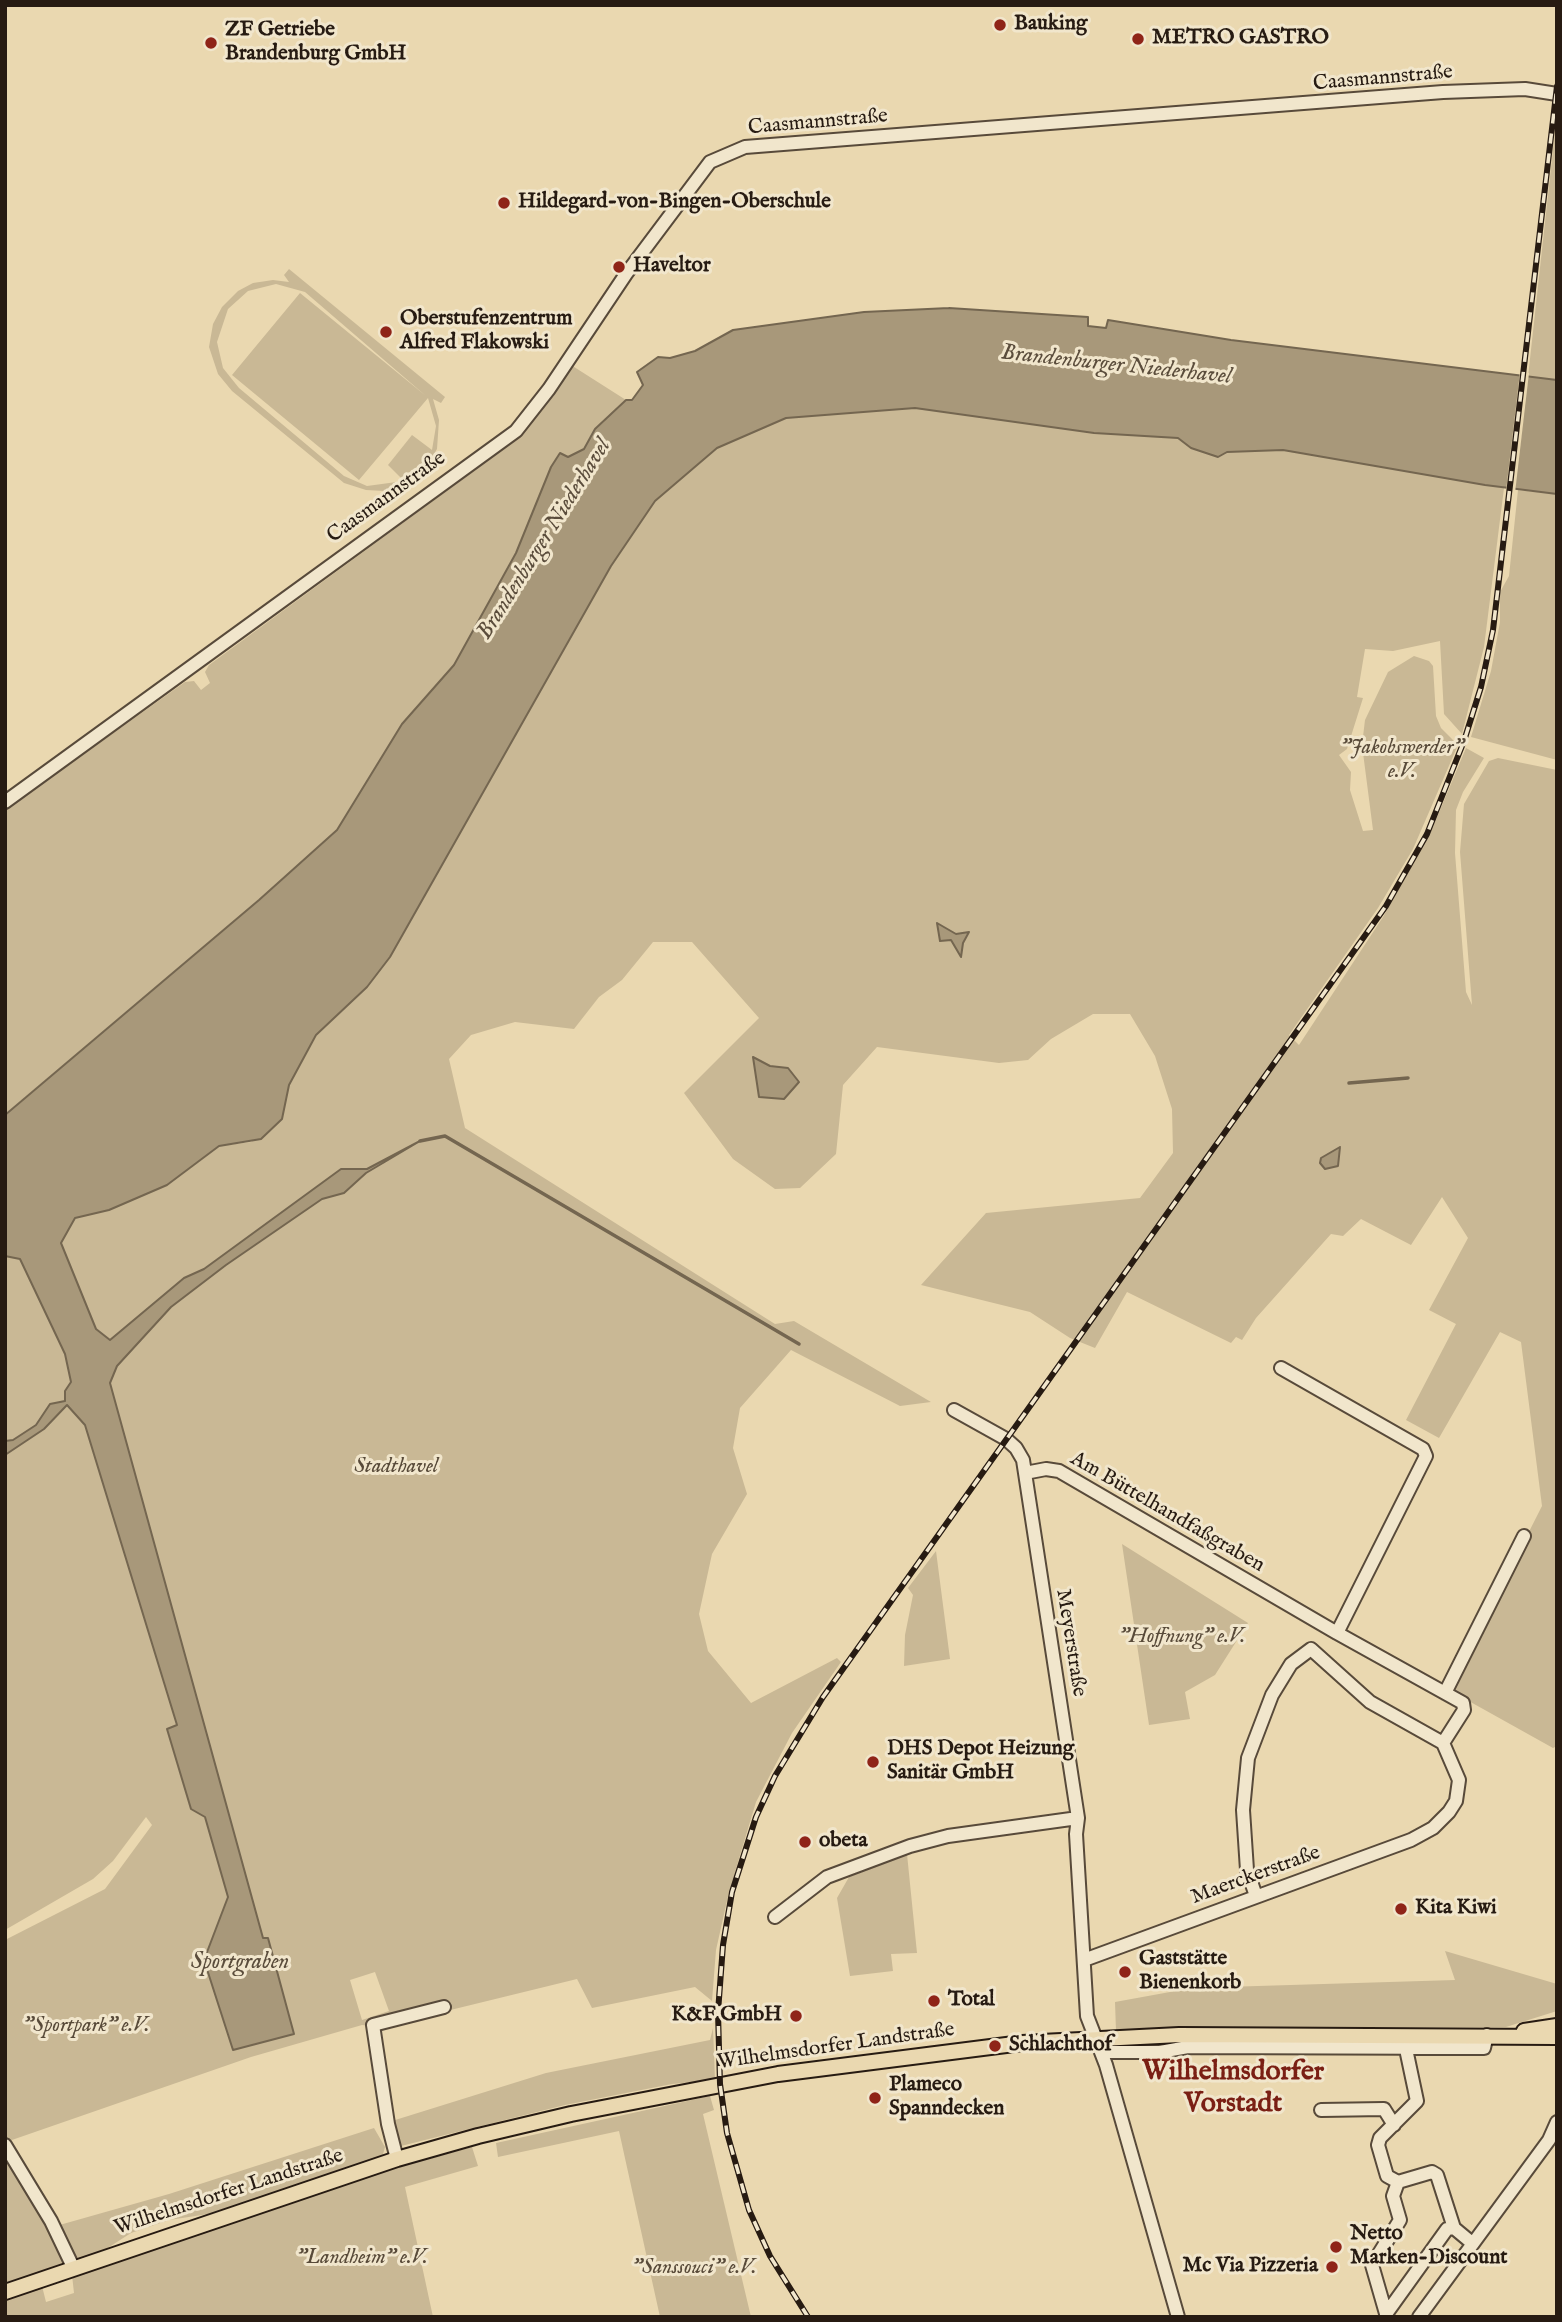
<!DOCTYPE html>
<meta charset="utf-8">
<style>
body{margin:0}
#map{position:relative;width:1562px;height:2322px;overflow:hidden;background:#ead8b0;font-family:"IM FELL English",serif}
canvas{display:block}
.frame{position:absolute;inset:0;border:7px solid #271b12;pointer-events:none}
</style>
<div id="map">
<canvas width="1562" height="2322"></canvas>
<div class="frame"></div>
</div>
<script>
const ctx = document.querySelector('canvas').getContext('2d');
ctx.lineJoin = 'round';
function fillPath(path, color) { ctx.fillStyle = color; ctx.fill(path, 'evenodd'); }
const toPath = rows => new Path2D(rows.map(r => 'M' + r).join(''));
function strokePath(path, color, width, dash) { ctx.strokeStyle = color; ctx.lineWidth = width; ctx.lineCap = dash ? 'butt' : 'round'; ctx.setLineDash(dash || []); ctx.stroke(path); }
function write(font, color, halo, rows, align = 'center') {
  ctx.font = font + ' "IM FELL English",serif'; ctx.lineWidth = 6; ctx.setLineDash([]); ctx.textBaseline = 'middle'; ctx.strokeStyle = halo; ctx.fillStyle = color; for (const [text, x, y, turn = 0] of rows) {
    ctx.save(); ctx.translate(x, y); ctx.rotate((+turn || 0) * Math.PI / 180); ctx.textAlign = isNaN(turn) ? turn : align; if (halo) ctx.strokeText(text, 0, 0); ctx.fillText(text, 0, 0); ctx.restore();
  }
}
fillPath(toPath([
 [1557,113,1557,380,1528,377],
 [289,269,445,397,441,403,433,399,439,420,437,449,425,469,406,485,384,491,366,490,344,483,232,391,218,374,209,347,213,324,222,307,238,291,253,283,273,280,289,282,284,275],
 [276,284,305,292,426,396,300,293,232,375,359,480,428,398,436,426,432,450,412,435,388,465,404,481,367,486,344,476,239,388,223,368,217,342,228,309,248,291],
 [571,365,626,400,595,429,584,449,568,457,560,453,551,467,516,553,454,665,402,724,337,830,259,900,5,1114,5,810,185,682,194,681,201,690,210,683,205,672,209,665,516,440],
 [915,408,1094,433,1179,438,1191,448,1227,452,1283,450,1504,488,1484,647,1462,734,1444,714,1440,641,1393,651,1365,649,1357,697,1363,698,1347,749,1339,755,1351,772,1350,790,1363,831,1373,830,1362,745,1365,720,1388,672,1414,656,1429,661,1433,666,1436,716,1441,728,1458,745,1413,849,1378,908,1289,1035,1299,1045,1383,917,1430,834,1466,748,1484,758,1463,792,1456,810,1455,853,1466,992,1472,1005,1460,852,1464,804,1489,761,1498,758,1557,770,1557,1746,1553,1748,1449,1690,1542,1506,1521,1342,1500,1332,1439,1438,1406,1420,1456,1324,1429,1310,1468,1238,1442,1197,1411,1245,1361,1219,1343,1236,1331,1234,1256,1318,1242,1340,1236,1337,1231,1343,1127,1292,1095,1348,1070,1338,1030,1312,921,1285,986,1213,1140,1198,1173,1153,1172,1109,1155,1056,1130,1014,1093,1014,1051,1039,1028,1060,999,1063,877,1047,843,1085,836,1154,800,1188,775,1189,733,1159,684,1093,759,1018,692,942,653,942,622,980,599,997,574,1029,515,1022,471,1035,449,1059,465,1128,775,1324,794,1321,931,1402,900,1406,791,1350,740,1408,733,1448,747,1494,712,1554,699,1614,708,1651,751,1703,837,1658,841,1662,792,1733,756,1802,729,1892,716,1950,712,2001,695,1987,592,2008,577,1979,381,2027,362,2025,251,2057,9,2141,5,2136,5,1940,105,1889,152,1825,146,1817,113,1861,93,1879,5,1930,5,1256,19,1258,76,1218,109,1210,167,1185,219,1146,251,1142,282,1119,289,1085,317,1035,367,987,390,957,611,566,655,501,717,448,786,418],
 [754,1058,770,1066,788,1068,759,1096],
 [174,1715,263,1939,233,2050,204,1960,228,1897,205,1817,191,1809,167,1729,177,1725],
 [375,1972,389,2011,362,2020,350,1980],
 [1518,490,1557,494,1557,760,1471,737,1491,671,1500,622,1500,592,1509,576],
 [1122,1544,1248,1623,1215,1675,1185,1692,1190,1719,1149,1725],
 [936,1551,950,1659,904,1666,905,1635,913,1595,908,1588],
 [907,1854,917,1953,891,1954,893,1971,850,1976,837,1898,849,1877],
 [1445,1951,1557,1984,1557,2011,1506,2027,1210,2027,1116,2031,1115,2002,1192,1988,1455,1980],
 [713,2028,715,2080,672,2084,565,2105,401,2146,392,2121,546,2073,710,2040],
 [710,2096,714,2110,703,2114,751,2317,660,2317,619,2131,498,2157,496,2143],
 [374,2128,385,2147,382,2158,215,2213,169,2220,131,2233,106,2249,5,2284,5,2152,56,2226,169,2194],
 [472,2147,478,2166,405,2187,433,2317,5,2317,5,2299,42,2286,46,2302,74,2293,72,2275,399,2167]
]), '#c9b895');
const water = toPath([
 [949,308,1088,317,1088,326,1106,328,1108,320,1231,340,1557,380,1557,494,1485,485,1283,450,1227,452,1218,457,1191,448,1178,438,1094,433,915,408,786,418,717,448,655,501,611,566,390,957,367,987,316,1035,289,1085,282,1119,261,1139,219,1146,167,1185,109,1210,75,1218,61,1243,96,1329,110,1340,184,1278,204,1269,341,1169,367,1169,420,1141,366,1173,344,1193,322,1199,226,1265,171,1307,117,1366,110,1383,263,1938,268,1938,294,2034,233,2050,204,1960,228,1897,205,1817,191,1809,167,1729,177,1725,85,1425,67,1405,44,1429,5,1455,5,1441,13,1440,36,1425,50,1404,65,1401,65,1391,71,1382,65,1354,20,1259,5,1256,5,1115,259,900,337,830,402,724,454,665,516,553,551,467,560,453,568,457,584,449,595,429,626,400,632,400,643,385,637,372,658,357,670,358,695,351,733,330,864,312,949,308],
 [937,923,956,934,969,932,963,943,961,957,951,940,940,941,937,923],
 [753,1057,770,1066,788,1068,799,1082,784,1099,759,1097,753,1057],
 [1340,1147,1338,1166,1325,1169,1320,1163,1321,1158,1340,1147]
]);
fillPath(water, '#a8987a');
strokePath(water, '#746650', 2);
fillPath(toPath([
 [1520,372,1529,373,1515,493,1506,491]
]), '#ead8b0');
strokePath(toPath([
 [1349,1083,1408,1078],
 [420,1141,445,1136,799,1344]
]), '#746650', 3.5);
const minor = toPath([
 [5,802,516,431,549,389,626,274,710,162,745,147,1443,92,1525,89,1557,94],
 [1281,1368,1423,1449,1426,1456,1337,1633,1463,1703,1464,1710,1443,1743],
 [954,1410,1006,1439,1016,1448,1023,1460,1078,1818,1076,1834,1087,2016,1106,2065,1178,2317],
 [1025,1473,1046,1469,1059,1471,1337,1633],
 [1445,1693,1524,1536],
 [775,1917,827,1877,910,1846,948,1836,1078,1818],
 [1084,1960,1411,1840,1433,1828,1449,1812,1456,1801,1459,1780,1443,1743,1370,1702,1311,1649,1291,1664,1272,1695,1248,1758,1243,1810,1247,1870,1256,1896],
 [1102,2052,1160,2052,1188,2047,1484,2048,1487,2035],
 [1321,2110,1384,2109,1394,2125],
 [5,2145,51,2221,73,2267],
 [397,2159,388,2124,373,2025,444,2007],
 [1398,2182,1432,2172,1437,2175,1454,2228,1472,2243],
 [1386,2314,1447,2229,1454,2228],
 [1387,2317,1372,2265,1400,2220,1393,2196,1398,2182,1387,2176,1378,2145,1380,2138,1417,2101,1406,2049],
 [1419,2317,1549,2140,1557,2122]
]);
const major = toPath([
 [1524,2031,1557,2026],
 [5,2292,397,2159,478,2136,571,2114,778,2074,1022,2043,1179,2035,1557,2037]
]);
strokePath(minor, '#584a3a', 16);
strokePath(major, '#271b12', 18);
strokePath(minor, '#f1e6cc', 12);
strokePath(major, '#ead8b0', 14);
const rail = toPath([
 [808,2317,770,2256,749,2210,727,2133,720,2084,718,2012,723,1945,732,1892,756,1817,775,1776,823,1697,1386,906,1427,834,1464,741,1481,687,1493,630,1557,86]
]);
strokePath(rail, '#271b12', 6);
strokePath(rail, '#f1e6cc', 3.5, [10]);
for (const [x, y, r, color] of [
 [1000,25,7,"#8f2418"],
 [1138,39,7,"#8f2418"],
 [211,43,7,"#8f2418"],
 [504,203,7,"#8f2418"],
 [619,267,7,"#8f2418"],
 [386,332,7,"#8f2418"],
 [873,1762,7,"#8f2418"],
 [805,1842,7,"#8f2418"],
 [1401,1909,7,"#8f2418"],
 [1125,1972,7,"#8f2418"],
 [934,2001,7,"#8f2418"],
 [796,2016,7,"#8f2418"],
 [995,2046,7,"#8f2418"],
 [875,2098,7,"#8f2418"],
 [1336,2247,7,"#8f2418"],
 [1332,2267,7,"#8f2418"]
]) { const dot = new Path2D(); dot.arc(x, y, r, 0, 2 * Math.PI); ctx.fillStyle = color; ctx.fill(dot); strokePath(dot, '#f1e6cc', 2.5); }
write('bold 21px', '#271b12', '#f1e6cc', [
 ["Bauking",1014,25],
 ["ZF Getriebe",225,31],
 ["Brandenburg GmbH",225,55],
 ["METRO GASTRO",1152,39],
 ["Hildegard-von-Bingen-Oberschule",518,203],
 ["Haveltor",633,267],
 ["Oberstufenzentrum",400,320],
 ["Alfred Flakowski",400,344],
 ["DHS Depot Heizung",887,1750],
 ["Sanitär GmbH",887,1774],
 ["obeta",819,1842],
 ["Kita Kiwi",1415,1909],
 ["Gaststätte",1139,1960],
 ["Bienenkorb",1139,1984],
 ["Total",948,2001],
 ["K&F GmbH",782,2016,"right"],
 ["Schlachthof",1009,2046],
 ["Plameco",889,2086],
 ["Spanndecken",889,2110],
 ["Netto",1350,2235],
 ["Marken-Discount",1350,2259],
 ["Mc Via Pizzeria",1318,2267,"right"]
], 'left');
write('21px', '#271b12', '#f1e6cc', [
 ["Caasmannstraße",1383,79,-5],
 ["Caasmannstraße",818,123,-5],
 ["Caasmannstraße",387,498,-36],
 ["Am Büttelhandfaßgraben",1167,1513,30],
 ["Meyerstraße",1070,1643,81],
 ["Maerckerstraße",1256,1876,-20],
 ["Wilhelmsdorfer Landstraße",836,2047,-8],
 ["Wilhelmsdorfer Landstraße",229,2193,-18]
]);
write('italic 21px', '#584a39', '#f1e6cc', [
 ["\"Jakobswerder\"",1402,749],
 ["e.V.",1402,773],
 ["Stadthavel",396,1468],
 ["\"Hoffnung\" e.V.",1182,1638],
 ["\"Sportpark\" e.V.",86,2027],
 ["\"Landheim\" e.V.",362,2259],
 ["\"Sanssouci\" e.V.",694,2269]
]);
write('italic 23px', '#5b4d3c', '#f1e6cc', [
 ["Brandenburger Niederhavel",1116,366,6],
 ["Brandenburger Niederhavel",545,540,-58],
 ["Sportgraben",240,1963]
]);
write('bold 28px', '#7a1f14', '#f1e6cc', [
 ["Wilhelmsdorfer",1233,2073],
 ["Vorstadt",1233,2105]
]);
</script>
